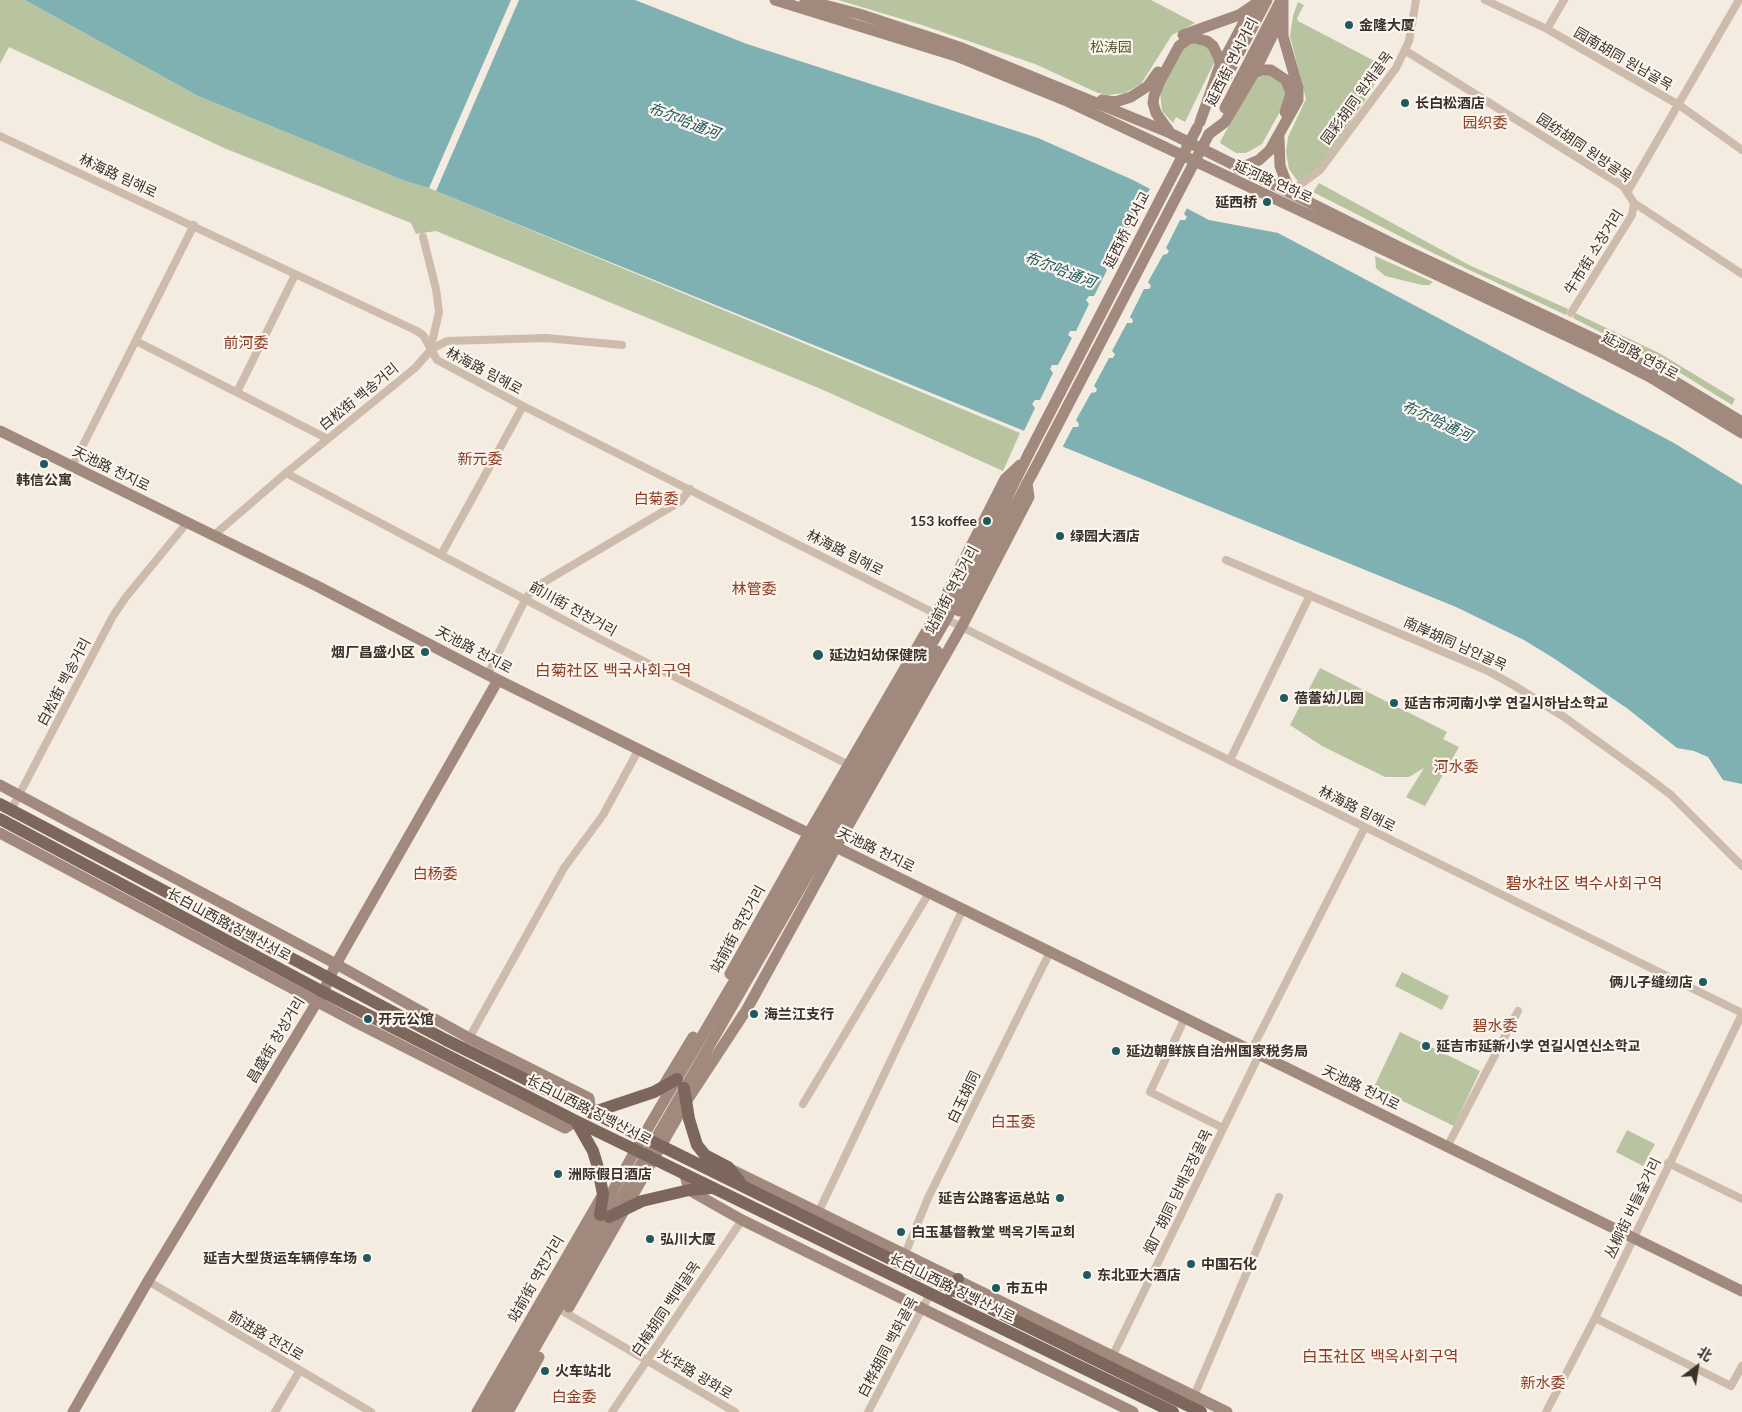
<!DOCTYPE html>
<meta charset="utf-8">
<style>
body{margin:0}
#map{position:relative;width:1742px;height:1412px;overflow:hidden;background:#f4ebe1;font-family:Lato,"Noto Sans SC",sans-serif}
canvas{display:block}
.north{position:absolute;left:1672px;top:1342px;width:50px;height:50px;-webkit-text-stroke:4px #fbf5ee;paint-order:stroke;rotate:31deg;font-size:14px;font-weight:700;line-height:20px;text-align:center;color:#3b302b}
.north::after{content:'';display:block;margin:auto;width:18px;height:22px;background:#3b302b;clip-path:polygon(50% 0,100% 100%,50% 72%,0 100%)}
</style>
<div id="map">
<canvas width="1742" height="1412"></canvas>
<div class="north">北</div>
</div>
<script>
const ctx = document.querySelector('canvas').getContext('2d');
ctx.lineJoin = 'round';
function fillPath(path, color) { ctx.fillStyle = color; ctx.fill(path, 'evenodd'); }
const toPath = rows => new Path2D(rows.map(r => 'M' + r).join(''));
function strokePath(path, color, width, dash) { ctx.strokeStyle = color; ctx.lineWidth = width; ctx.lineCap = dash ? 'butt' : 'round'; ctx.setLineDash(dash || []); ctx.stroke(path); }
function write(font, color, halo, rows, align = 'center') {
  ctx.font = font + ' Lato,"Noto Sans SC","Noto Sans KR",sans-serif'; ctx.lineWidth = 4.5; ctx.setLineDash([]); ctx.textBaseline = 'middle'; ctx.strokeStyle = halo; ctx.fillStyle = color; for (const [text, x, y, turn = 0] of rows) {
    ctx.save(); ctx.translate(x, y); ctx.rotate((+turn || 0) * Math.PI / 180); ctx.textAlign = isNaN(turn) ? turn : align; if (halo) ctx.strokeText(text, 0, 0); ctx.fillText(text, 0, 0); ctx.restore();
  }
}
fillPath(toPath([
 [0,0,25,0,198,96,405,181,429,188,1020,433,1003,471,821,389,436,231,416,234,411,223,224,148,9,47,0,64],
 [838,0,1151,0,1195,23,1172,35,1141,84,1125,93,1108,95,1098,93,1035,64,922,25],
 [1298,2,1304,5,1297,18,1298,21,1384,66,1368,96,1320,166,1299,183,1289,169,1286,152,1288,137,1306,99,1290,36,1293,16],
 [1191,43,1206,45,1214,57,1214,63,1185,122,1176,117,1173,123,1162,111,1160,92,1180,51],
 [1267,74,1281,80,1287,94,1283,106,1262,144,1246,153,1236,153,1220,143,1221,140,1255,79],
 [1319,183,1469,265,1568,309,1566,315,1433,253,1313,192],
 [1375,256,1433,282,1429,285,1422,285,1385,276,1376,268],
 [1575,313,1659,353,1735,399,1732,405,1682,374,1573,318],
 [1320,668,1447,732,1443,739,1459,747,1425,806,1406,797,1424,768,1409,777,1385,777,1322,746,1290,725],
 [1402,972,1449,996,1442,1010,1395,986],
 [1400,1032,1480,1071,1454,1126,1374,1087],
 [1627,1130,1655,1144,1643,1166,1616,1152]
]), '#b8c4a0');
fillPath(toPath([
 [25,0,511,0,429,188,405,181,198,96],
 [519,0,635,0,747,44,1038,138,1133,180,1209,220,1278,233,1674,443,1742,485,1742,784,1723,780,1708,757,1694,751,1677,748,1628,709,1555,659,1524,640,1456,607,436,191]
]), '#7fb0b2');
fillPath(toPath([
 [1151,187,1188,206,1184,214,1187,217,1185,220,1180,220,1166,248,1169,251,1167,254,1163,255,1148,282,1151,286,1149,289,1144,289,1130,317,1133,320,1132,323,1127,323,1112,351,1115,354,1113,358,1109,358,1094,386,1097,389,1096,392,1091,393,1076,420,1079,424,1078,427,1073,427,1062,448,1023,433,1035,408,1032,404,1035,400,1040,400,1053,373,1050,369,1052,365,1058,365,1072,338,1068,335,1070,331,1076,331,1089,304,1086,300,1089,296,1094,296,1107,270,1104,266,1106,262,1111,262,1125,236,1122,231,1124,228,1129,228,1143,202,1140,197,1142,194,1147,194]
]), '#f4ebe1');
strokePath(toPath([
 [1485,0,1547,29,1679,105,1742,150],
 [1547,29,1564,0],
 [1406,51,1623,186,1634,203,1742,274],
 [0,136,415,330,423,335,437,360,523,406,1081,687,1742,1013],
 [1628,191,1739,0],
 [1290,192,1320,170,1396,68,1409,41,1416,0],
 [1571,313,1632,215,1634,203],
 [136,341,328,439],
 [430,350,447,341,546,338,622,345],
 [237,392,295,275],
 [72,467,194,225],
 [286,473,600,639,849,765],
 [213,536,286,473,415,368,430,351,439,312,436,289,423,237],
 [441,555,523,406],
 [1226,560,1486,670,1515,686,1564,717,1642,773,1671,795,1742,866],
 [488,674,526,598,534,588,681,501,690,489],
 [1230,760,1310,595],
 [11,810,113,616,126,597,186,524],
 [1185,1018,1150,1092,1223,1128],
 [468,1040,564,868,603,815,639,749],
 [1251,1051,1365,827],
 [803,1104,929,893],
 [1447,1147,1518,1011],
 [1668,1163,1742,1199],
 [818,1213,963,909],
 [905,1254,928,1198,1050,952],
 [148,1281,371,1412],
 [559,1309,735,1412],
 [1595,1318,1731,1386,1742,1366],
 [1111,1359,1259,1055],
 [1194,1396,1279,1197],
 [275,1412,300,1370],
 [612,1412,742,1220],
 [868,1412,930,1294],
 [1546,1412,1595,1318,1742,1014]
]), '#cdbbac', 8);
strokePath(toPath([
 [775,0,956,56,1069,102,1601,352,1650,377,1742,433],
 [805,0,859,14,962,48,1170,133,1401,248,1601,342,1664,375,1742,422],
 [1183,35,1239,15,1261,0],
 [1220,67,1252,7],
 [1254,73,1262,70,1271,70,1286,80,1291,94,1285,112],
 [1102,100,1115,102,1131,97,1148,86,1158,72],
 [1214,100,1267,0],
 [1225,108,1281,0],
 [1169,131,1156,113,1153,103,1154,96,1159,83,1179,46,1188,39,1194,38,1207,41,1213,46,1219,58,1220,65,1200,122],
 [1209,134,1225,122,1254,73,1281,18],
 [1279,138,1280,166,1290,192],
 [1238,169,1259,160,1270,150,1298,100,1298,88,1283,36,1283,0],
 [0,431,315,585,498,680,836,847,1742,1291],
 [959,611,1040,459],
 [0,785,336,964,469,1038,589,1098,591,1113],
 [0,833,357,1023,565,1128,576,1121],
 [730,974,809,833,937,613,1005,479,1020,465],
 [662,1088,693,1037],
 [730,1169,1227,1412],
 [685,1175,689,1190,742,1220,1133,1412],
 [569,1307,686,1102,747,1009,836,847,962,626,1029,497,1027,483],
 [73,1412,148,1281,323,992,336,964,498,680],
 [477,1412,602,1196],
 [488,1412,651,1123,947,618,1029,453],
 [498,1412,937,651],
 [508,1412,539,1357]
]), '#a18a7d', 11);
strokePath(toPath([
 [0,804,446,1040,1201,1412],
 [0,819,323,992,576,1121,1173,1412],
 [684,1088,689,1119,697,1145,705,1155,728,1167,740,1182],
 [591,1113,654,1092,677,1079],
 [576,1121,593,1151,597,1164,603,1194,600,1215],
 [609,1217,642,1201,689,1190,711,1188],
 [951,1291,958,1279]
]), '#7d675c', 12);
strokePath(toPath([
 [1029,453,1197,128],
 [1040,459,1209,134]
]), '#a18a7d', 11);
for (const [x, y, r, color] of [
 [1349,25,5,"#1f5a5e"],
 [1405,103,5,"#1f5a5e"],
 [1267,202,5,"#1f5a5e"],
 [44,464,5,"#1f5a5e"],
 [987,521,5,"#1f5a5e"],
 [1060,536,5,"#1f5a5e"],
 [425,652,5,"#1f5a5e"],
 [818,655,6,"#1f5a5e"],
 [1284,698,5,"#1f5a5e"],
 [1394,703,5,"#1f5a5e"],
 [1703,982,5,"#1f5a5e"],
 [754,1014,5,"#1f5a5e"],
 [368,1019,5,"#1f5a5e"],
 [1426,1046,5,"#1f5a5e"],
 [1116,1051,5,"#1f5a5e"],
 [558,1174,5,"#1f5a5e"],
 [1060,1198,5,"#1f5a5e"],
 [901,1232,5,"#1f5a5e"],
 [650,1239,5,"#1f5a5e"],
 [367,1258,5,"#1f5a5e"],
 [1191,1264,5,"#1f5a5e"],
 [1087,1275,5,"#1f5a5e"],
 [996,1288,5,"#1f5a5e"],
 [545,1371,5,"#1f5a5e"]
]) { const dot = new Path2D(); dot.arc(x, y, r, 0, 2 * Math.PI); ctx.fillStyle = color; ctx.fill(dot); strokePath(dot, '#fbf5ee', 2); }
write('bold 14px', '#3b302b', '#fbf5ee', [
 ["金隆大厦",1359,25],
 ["长白松酒店",1415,103],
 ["延西桥",1257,202,"right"],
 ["韩信公寓",44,480,"center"],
 ["153 koffee",977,521,"right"],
 ["绿园大酒店",1070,536],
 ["烟厂昌盛小区",415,652,"right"],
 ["延边妇幼保健院",829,655],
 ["蓓蕾幼儿园",1294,698],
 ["延吉市河南小学 연길시하남소학교",1404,703],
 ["俩儿子缝纫店",1693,982,"right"],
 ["海兰江支行",764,1014],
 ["开元公馆",378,1019],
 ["延吉市延新小学 연길시연신소학교",1436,1046],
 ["延边朝鲜族自治州国家税务局",1126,1051],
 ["洲际假日酒店",568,1174],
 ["延吉公路客运总站",1050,1198,"right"],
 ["白玉基督教堂 백옥기독교회",911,1232],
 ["弘川大厦",660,1239],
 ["延吉大型货运车辆停车场",357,1258,"right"],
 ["中国石化",1201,1264],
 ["东北亚大酒店",1097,1275],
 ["市五中",1006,1288],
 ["火车站北",555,1371]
], 'left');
write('14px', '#4a5a2e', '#fbf5ee', [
 ["松涛园",1111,47]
]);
write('14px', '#3b302b', '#fbf5ee', [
 ["园南胡同 원남골목",1623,59,30],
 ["延西街 연서거리",1232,62,-63],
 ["园彩胡同 원채골목",1357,98,-54],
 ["园纺胡同 원방골목",1584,148,34],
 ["林海路 림해로",118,176,25],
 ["延河路 연하로",1273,182,24],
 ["延西桥 연서교",1127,230,-63],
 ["牛市街 소장거리",1594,252,-58],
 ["延河路 연하로",1640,356,28],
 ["林海路 림해로",484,371,28],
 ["白松街 백송거리",359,397,-39],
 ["天池路 천지로",111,469,26],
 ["林海路 림해로",845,553,27],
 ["站前街 역전거리",952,590,-62],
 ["前川街 전천거리",573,609,29],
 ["南岸胡同 남안골목",1455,644,24],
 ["天池路 천지로",474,650,28],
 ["白松街 백송거리",64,682,-62],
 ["林海路 림해로",1357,809,27],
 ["天池路 천지로",876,850,26],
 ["长白山西路 장백산서로",229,925,28],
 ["站前街 역전거리",738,929,-61],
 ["昌盛街 창성거리",276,1040,-59],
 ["天池路 천지로",1361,1088,26],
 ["白玉胡同",964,1097,-64],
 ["长白山西路 장백산서로",589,1110,27],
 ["烟厂胡同 담배공장골목",1178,1192,-64],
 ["丛柳街 버들숲거리",1633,1208,-64],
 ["站前街 역전거리",536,1279,-60],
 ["长白山西路 장백산서로",952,1288,26],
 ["白梅胡同 백매골목",666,1309,-56],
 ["前进路 전진로",266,1336,30],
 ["白桦胡同 백화골목",888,1347,-62],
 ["光华路 광화로",695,1374,31]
]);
write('italic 15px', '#1f5a5e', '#fbf5ee', [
 ["布尔哈通河",684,121,21],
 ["布尔哈通河",1060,270,21],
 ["布尔哈通河",1437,421,25]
]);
write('15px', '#8c3b22', '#fbf5ee', [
 ["园织委",1485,123],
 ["前河委",246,343],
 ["新元委",480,459],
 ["白菊委",656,499],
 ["林管委",754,589],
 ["河水委",1456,767],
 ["白杨委",435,874],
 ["碧水委",1495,1026],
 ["白玉委",1013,1122],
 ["新水委",1543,1383],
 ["白金委",574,1397]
]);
write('16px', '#8c3b22', '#fbf5ee', [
 ["白菊社区 백국사회구역",613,671],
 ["碧水社区 벽수사회구역",1584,884],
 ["白玉社区 백옥사회구역",1380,1357]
]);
</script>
